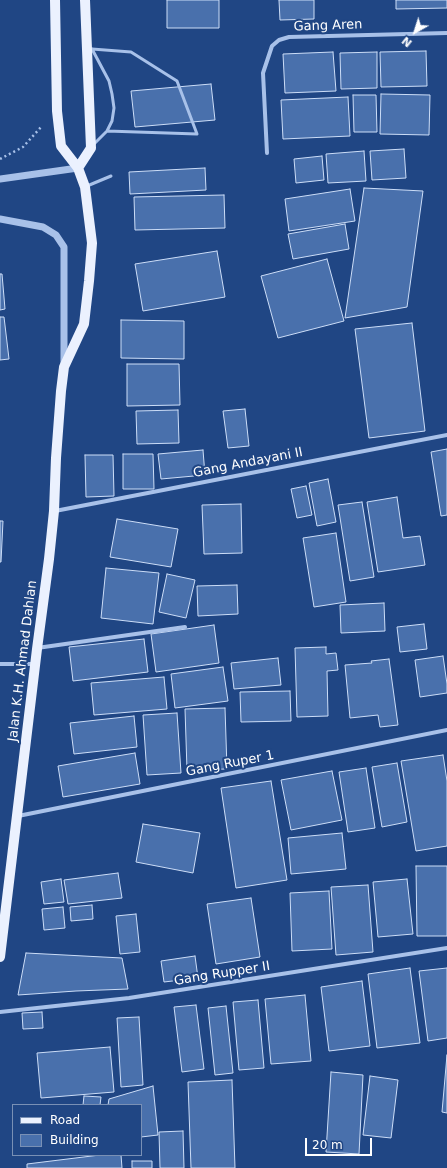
<!DOCTYPE html>
<style>
body{margin:0}
#map{position:relative;width:447px;height:1168px;overflow:hidden;background:#204684;font-family:"DejaVu Sans",sans-serif}
canvas{display:block}
.legend{position:absolute;left:12px;top:1104px;width:130px;height:52px;box-sizing:border-box;background:#204684;border:1px solid #7990b5;margin:0;padding:5px 7px;list-style:none;font-size:12px;color:#fff}
.legend li{display:flex;align-items:center;gap:8px;height:20px}
.legend b{width:20px;border:1px solid #7990b5}
.north{position:absolute;left:395px;top:12px;width:40px;height:40px;-webkit-text-stroke:3px #204684;paint-order:stroke;rotate:219deg;font-size:11px;font-weight:700;line-height:16px;text-align:center;color:#fff}
.north::after{content:'';display:block;margin:auto;width:14px;height:18px;background:#fff;clip-path:polygon(50% 0,100% 100%,50% 72%,0 100%)}
.scale{position:absolute;left:305px;top:1138px;width:67px;height:18px;box-sizing:border-box;border:2px solid #fff;border-top:0;padding-left:5px;font-size:12px;line-height:14px;white-space:nowrap;color:#fff;-webkit-text-stroke:3px #204684;paint-order:stroke}
</style>
<div id="map">
<canvas width="447" height="1168"></canvas>
<ul class="legend">
<li><b style="height:5px;background:#ebf1fe"></b>Road</li>
<li><b style="height:11px;background:#4970ac"></b>Building</li>
</ul>
<div class="north">N</div>
<div class="scale">20 m</div>
</div>
<script>
const ctx = document.querySelector('canvas').getContext('2d');
ctx.lineJoin = 'round';
function fillPath(path, color) { ctx.fillStyle = color; ctx.fill(path, 'evenodd'); }
const toPath = rows => new Path2D(rows.map(r => 'M' + r).join(''));
function strokePath(path, color, width, dash) { ctx.strokeStyle = color; ctx.lineWidth = width; ctx.lineCap = dash ? 'butt' : 'round'; ctx.setLineDash(dash || []); ctx.stroke(path); }
function write(font, color, halo, rows, align = 'center') {
  ctx.font = font + ' "DejaVu Sans",sans-serif'; ctx.lineWidth = 4; ctx.setLineDash([]); ctx.textBaseline = 'middle'; ctx.strokeStyle = halo; ctx.fillStyle = color; for (const [text, x, y, turn = 0] of rows) {
    ctx.save(); ctx.translate(x, y); ctx.rotate((+turn || 0) * Math.PI / 180); ctx.textAlign = isNaN(turn) ? turn : align; if (halo) ctx.strokeText(text, 0, 0); ctx.fillText(text, 0, 0); ctx.restore();
  }
}
const building = toPath([
 [167,0,219,0,219,28,167,28,167,0],
 [279,0,314,0,314,19,280,20,279,0],
 [396,0,447,0,447,8,396,9,396,0],
 [426,51,427,86,381,87,380,52,426,51],
 [333,52,336,91,285,93,283,54,333,52],
 [377,52,377,88,341,89,340,53,377,52],
 [211,84,215,120,135,127,131,91,211,84],
 [381,94,430,95,429,135,380,134,381,94],
 [353,95,376,95,377,132,354,132,353,95],
 [348,97,350,136,283,139,281,100,348,97],
 [404,149,406,178,372,180,370,151,404,149],
 [364,151,366,181,328,183,326,154,364,151],
 [322,156,324,180,296,183,294,159,322,156],
 [205,168,206,190,130,194,129,172,205,168],
 [364,188,423,191,407,307,345,318,364,188],
 [350,189,355,221,289,231,285,199,350,189],
 [224,195,225,228,135,230,134,197,224,195],
 [345,224,349,249,293,259,288,234,345,224],
 [217,251,225,297,143,311,135,264,217,251],
 [327,259,344,321,278,338,261,276,327,259],
 [0,274,2,274,5,309,0,310,0,274],
 [0,317,4,317,9,359,0,360,0,317],
 [121,320,184,321,184,359,121,358,121,320],
 [412,323,425,431,369,438,355,329,412,323],
 [127,364,179,364,180,405,127,406,127,364],
 [245,409,249,446,228,448,223,411,245,409],
 [178,410,179,443,137,444,136,411,178,410],
 [447,449,447,515,441,516,431,452,447,449],
 [203,450,205,475,161,479,158,454,203,450],
 [123,454,153,454,154,489,123,489,123,454],
 [85,455,113,455,114,496,86,497,85,455],
 [328,479,336,522,317,526,309,483,328,479],
 [306,486,312,515,297,518,291,489,306,486],
 [397,497,403,538,420,536,425,565,378,572,367,502,397,497],
 [362,502,374,577,350,581,338,505,362,502],
 [241,504,242,553,204,554,202,505,241,504],
 [117,519,178,529,171,567,110,557,117,519],
 [0,521,3,521,1,562,0,562,0,521],
 [336,533,346,602,314,607,303,538,336,533],
 [106,568,159,573,153,624,101,618,106,568],
 [167,574,195,580,186,618,159,612,167,574],
 [237,585,238,614,198,616,197,586,237,585],
 [384,603,385,631,341,633,340,605,384,603],
 [424,624,427,649,400,652,397,627,424,624],
 [214,625,219,663,156,672,151,634,214,625],
 [144,639,148,672,73,681,69,647,144,639],
 [326,647,326,654,336,653,338,670,327,671,328,716,297,717,295,648,326,647],
 [443,656,447,684,447,693,420,697,415,660,443,656],
 [278,658,281,685,234,689,231,663,278,658],
 [389,659,398,725,380,727,378,715,350,718,345,665,372,663,371,661,389,659],
 [223,667,228,701,175,708,171,674,223,667],
 [164,677,167,709,94,715,91,683,164,677],
 [290,691,291,721,241,722,240,692,290,691],
 [225,708,227,769,187,770,185,709,225,708],
 [177,713,181,773,147,775,143,715,177,713],
 [134,716,137,747,74,754,70,723,134,716],
 [135,753,140,784,63,797,58,766,135,753],
 [443,755,447,781,447,846,416,851,401,761,443,755],
 [397,763,407,822,382,827,372,767,397,763],
 [366,768,375,828,348,832,339,772,366,768],
 [332,771,342,820,291,830,281,780,332,771],
 [271,781,287,880,236,888,221,788,271,781],
 [143,824,200,833,193,873,136,862,143,824],
 [342,833,346,869,291,874,288,838,342,833],
 [416,866,447,866,447,936,417,936,416,866],
 [118,873,122,898,68,904,64,880,118,873],
 [61,879,64,902,44,904,41,882,61,879],
 [407,879,413,934,378,937,373,882,407,879],
 [368,885,373,952,336,955,331,887,368,885],
 [329,891,332,949,292,951,290,893,329,891],
 [251,898,260,957,216,964,207,904,251,898],
 [92,905,93,919,71,921,70,907,92,905],
 [63,907,65,928,44,930,42,909,63,907],
 [136,914,140,952,120,954,116,916,136,914],
 [26,953,122,958,128,989,76,991,18,995,26,953],
 [195,956,198,978,164,982,161,961,195,956],
 [410,968,420,1043,377,1048,368,974,410,968],
 [447,968,447,1038,428,1041,419,971,447,968],
 [362,981,370,1046,329,1051,321,987,362,981],
 [305,995,311,1061,271,1064,265,999,305,995],
 [258,1000,264,1068,239,1070,233,1002,258,1000],
 [196,1005,204,1069,182,1072,174,1007,196,1005],
 [226,1006,233,1073,215,1075,208,1008,226,1006],
 [42,1012,43,1028,23,1029,22,1013,42,1012],
 [139,1017,143,1085,121,1087,117,1018,139,1017],
 [110,1047,114,1092,41,1098,37,1053,110,1047],
 [447,1055,447,1113,442,1112,447,1055],
 [331,1072,363,1075,359,1154,326,1152,331,1072],
 [370,1076,398,1080,391,1138,363,1135,370,1076],
 [232,1080,235,1168,191,1168,188,1082,232,1080],
 [153,1086,158,1135,141,1137,141,1105,108,1105,109,1099,153,1086],
 [84,1096,101,1097,100,1105,83,1105,84,1096],
 [183,1131,184,1168,160,1168,159,1132,183,1131],
 [100,1155,121,1155,122,1168,27,1168,27,1164,100,1155],
 [132,1161,152,1161,152,1168,132,1168,132,1161]
]);
fillPath(building, '#4970ac');
strokePath(building, '#ccddf7', 1);
strokePath(toPath([
 [0,159,23,147,42,126]
]), '#a8c1e9', 2.5, [2, 3]);
strokePath(toPath([
 [92,49,131,52,177,81,197,134,107,131],
 [92,49,109,81,112,94,114,108,112,121,107,131,94,144],
 [87,186,111,176]
]), '#a8c1e9', 3);
strokePath(toPath([
 [267,153,263,73,272,46,279,40,289,37,447,33],
 [55,511,447,435],
 [37,648,185,627],
 [0,664,35,664],
 [18,816,447,730],
 [0,1012,129,998,447,948]
]), '#a8c1e9', 4);
strokePath(toPath([
 [0,179,78,168],
 [0,219,43,227,56,235,64,247,64,364]
]), '#a8c1e9', 7);
strokePath(toPath([
 [78,168,91,148,85,0],
 [0,957,37,649,49,559,54,511,56,458,61,391,64,367,84,324,89,281,92,243,85,187,78,168,61,146,57,111,55,0]
]), '#ebf1fe', 10);
write('13px', '#fff', '#204684', [
 ["Gang Aren",328,26,-2],
 ["Gang Andayani II",248,463,-11],
 ["Jalan K.H. Ahmad Dahlan",23,661,-83],
 ["Gang Ruper 1",230,764,-11],
 ["Gang Rupper II",222,974,-9]
]);
</script>
